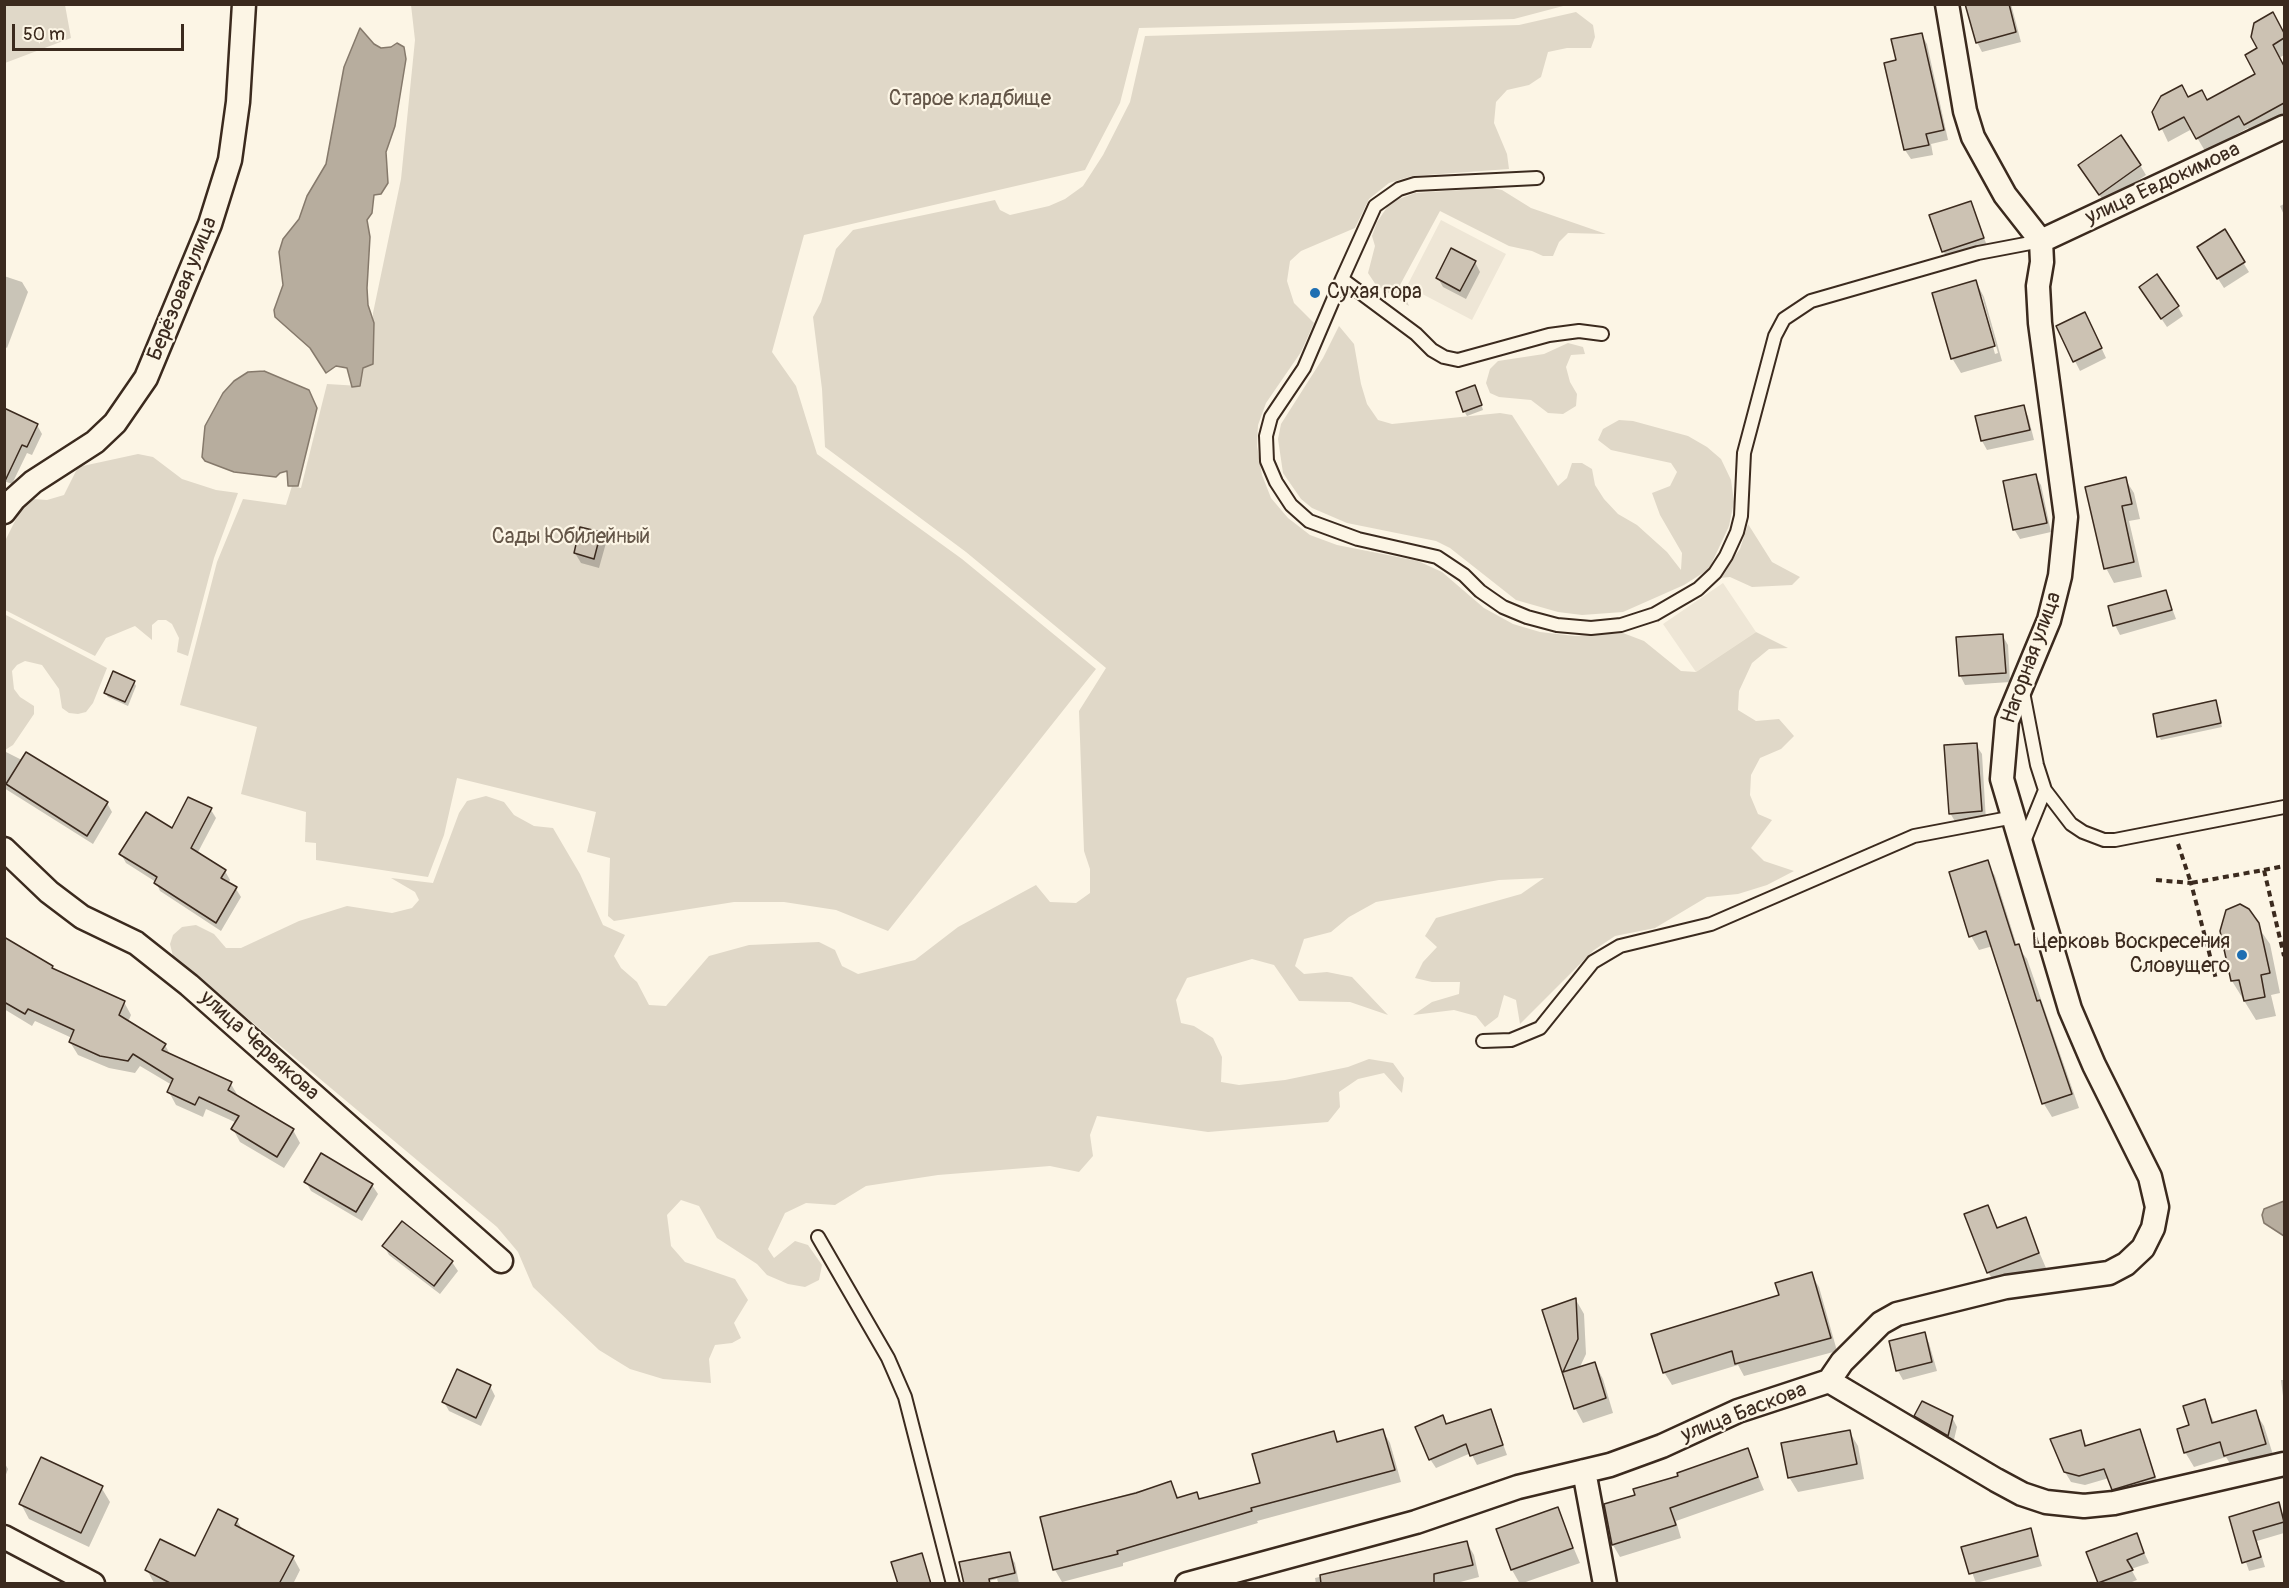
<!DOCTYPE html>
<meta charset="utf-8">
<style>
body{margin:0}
#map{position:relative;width:2289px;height:1588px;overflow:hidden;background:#fcf5e5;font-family:Pangolin,sans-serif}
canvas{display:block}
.frame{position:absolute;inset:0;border:6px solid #3b2a1e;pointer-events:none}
.scale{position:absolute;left:12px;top:24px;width:172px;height:27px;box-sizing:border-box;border:3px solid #3b2a1e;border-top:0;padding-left:8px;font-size:18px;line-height:21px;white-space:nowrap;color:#3b2a1e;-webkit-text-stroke:4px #fcf5e5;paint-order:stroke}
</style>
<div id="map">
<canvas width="2289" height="1588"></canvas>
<div class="frame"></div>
<div class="scale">50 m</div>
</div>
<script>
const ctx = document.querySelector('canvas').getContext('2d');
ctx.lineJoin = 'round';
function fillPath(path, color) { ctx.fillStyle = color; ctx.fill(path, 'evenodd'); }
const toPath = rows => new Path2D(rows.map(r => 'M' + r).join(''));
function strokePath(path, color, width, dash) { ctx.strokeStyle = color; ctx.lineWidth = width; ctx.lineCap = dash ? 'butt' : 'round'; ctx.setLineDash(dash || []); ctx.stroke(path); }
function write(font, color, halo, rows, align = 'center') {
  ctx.font = font + ' Pangolin,sans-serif'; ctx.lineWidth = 4.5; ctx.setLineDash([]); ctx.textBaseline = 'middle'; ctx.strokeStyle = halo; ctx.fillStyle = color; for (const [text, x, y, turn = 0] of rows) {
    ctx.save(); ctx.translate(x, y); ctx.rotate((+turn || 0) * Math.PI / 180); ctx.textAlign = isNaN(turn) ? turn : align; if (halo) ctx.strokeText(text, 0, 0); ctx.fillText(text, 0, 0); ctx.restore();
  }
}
fillPath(toPath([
 [1441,220,1506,254,1472,320,1407,286],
 [1723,583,1756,632,1696,672,1663,624]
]), '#eee6d6');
fillPath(toPath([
 [5,4,65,5,71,38,5,63],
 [411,5,1567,5,1514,19,1139,28,1120,103,1085,170,804,235,772,352,796,386,817,454,962,559,1096,669,888,931,836,910,784,902,734,902,614,921,608,916,610,858,587,852,596,812,457,778,444,835,428,877,316,860,316,843,305,842,306,812,241,794,257,727,180,705,217,562,243,499,286,505,292,486,301,488,327,384,360,386,363,368,373,364,373,313,401,179,415,40],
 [1576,12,1593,25,1595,37,1591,48,1567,48,1548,52,1541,77,1529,85,1507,90,1496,102,1494,123,1507,154,1509,169,1412,176,1389,183,1369,199,1355,228,1301,251,1290,261,1287,281,1294,303,1314,323,1301,352,1266,403,1258,425,1257,446,1262,475,1271,498,1288,518,1310,535,1337,545,1418,561,1442,572,1484,608,1513,624,1540,632,1575,636,1623,633,1644,641,1681,671,1696,672,1756,632,1788,648,1769,649,1752,663,1739,691,1738,710,1756,721,1779,719,1794,736,1781,749,1760,758,1751,775,1750,795,1758,814,1772,820,1751,848,1764,861,1794,871,1767,885,1738,894,1707,897,1655,928,1615,936,1594,950,1520,1024,1516,1000,1504,995,1498,1017,1485,1027,1476,1016,1454,1010,1413,1015,1432,1002,1459,994,1460,982,1432,982,1415,978,1423,962,1437,947,1425,936,1436,918,1521,894,1544,878,1499,880,1376,902,1349,917,1331,932,1304,939,1295,966,1304,974,1327,972,1352,977,1388,1015,1350,1002,1299,1001,1274,965,1252,959,1187,978,1176,1000,1181,1023,1194,1026,1213,1038,1222,1057,1221,1082,1239,1085,1285,1080,1348,1067,1369,1059,1393,1063,1404,1078,1402,1093,1384,1073,1358,1079,1339,1092,1340,1107,1328,1122,1208,1132,1097,1116,1090,1135,1093,1156,1079,1172,1050,1166,938,1175,866,1186,835,1205,806,1203,785,1213,768,1249,774,1258,795,1241,808,1245,822,1265,819,1280,805,1287,788,1284,767,1275,757,1264,717,1238,699,1206,681,1200,667,1215,671,1246,685,1262,735,1279,748,1300,734,1323,741,1338,732,1343,715,1345,709,1359,711,1383,663,1379,630,1369,599,1350,533,1287,518,1252,497,1227,173,956,170,944,173,935,182,927,196,925,214,934,226,948,241,948,299,921,347,906,392,913,412,908,419,900,415,892,391,878,433,883,459,813,467,801,486,796,504,802,514,815,534,826,553,828,580,874,603,925,625,935,614,956,621,968,637,982,649,1005,666,1006,709,956,749,945,819,942,835,950,842,966,858,974,915,960,958,927,1036,885,1050,902,1076,903,1090,893,1090,869,1084,851,1079,711,1106,668,966,552,825,447,822,389,813,317,821,302,836,249,853,230,995,200,1000,210,1010,215,1049,206,1065,199,1083,186,1103,155,1130,102,1145,36,1519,25],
 [1492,188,1502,190,1531,208,1606,234,1568,233,1559,242,1553,256,1543,256,1532,251,1509,246,1440,211,1400,285,1409,306,1376,285,1368,273,1375,246,1372,236,1377,222,1388,206,1399,199,1415,193],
 [1339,326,1354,344,1361,384,1367,404,1378,420,1392,424,1500,413,1512,415,1558,486,1567,478,1572,463,1582,463,1592,469,1595,485,1604,499,1618,514,1637,525,1667,552,1681,570,1682,553,1660,515,1652,493,1670,486,1677,472,1671,463,1611,450,1598,440,1603,429,1619,420,1633,421,1688,436,1707,447,1721,459,1731,480,1734,502,1729,526,1709,569,1684,585,1623,612,1582,615,1558,612,1516,600,1450,548,1436,541,1347,523,1312,508,1301,499,1283,473,1278,439,1281,424,1323,358],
 [1568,343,1583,347,1585,354,1571,355,1566,367,1570,382,1577,394,1576,406,1563,414,1548,413,1531,400,1499,397,1490,393,1486,383,1490,369,1498,361,1544,354],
 [138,454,153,457,182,479,216,490,238,493,214,558,188,656,177,652,179,638,172,624,166,620,158,620,152,625,152,640,135,626,106,638,95,656,5,610,5,541,23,505,34,499,47,500,64,495,78,467],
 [1748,524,1772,562,1800,577,1792,585,1752,587,1730,577,1719,578,1740,549],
 [4,614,107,668,93,703,86,712,78,714,69,713,62,708,59,689,42,665,25,661,17,665,12,671,14,689,20,697,34,706,34,714,13,745,5,750]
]), '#e0d8c8');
const water = toPath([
 [360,28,374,44,381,48,391,47,397,43,404,47,406,59,395,126,386,152,388,183,381,194,374,195,372,213,367,220,370,237,367,288,368,305,374,323,373,364,363,368,360,386,352,387,347,368,336,366,326,373,310,348,275,317,274,310,283,285,279,252,283,239,299,219,307,196,326,164,344,67,360,28],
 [264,371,309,390,317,408,298,486,288,486,287,471,280,473,276,477,234,472,205,461,202,457,205,426,223,393,234,381,248,372,264,371],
 [2284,1201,2284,1236,2264,1223,2262,1215,2264,1209,2284,1201]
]);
fillPath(water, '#b7ad9e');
strokePath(water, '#85796b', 1.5);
fillPath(toPath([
 [1967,4,2011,4,2021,42,1982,52,1977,42],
 [2273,15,2284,35,2284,55,2279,58,2284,69,2284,119,2253,137,2248,128,2205,151,2192,129,2168,142,2154,112,2188,99,2207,102,2257,74,2259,49],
 [1921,34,1927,44,1948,140,1931,144,1933,155,1911,159,1905,150,1897,61],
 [2140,165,2146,175,2105,203,2085,175],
 [1970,203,1988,248,1949,261,1943,251],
 [2284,204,2284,215,2280,206],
 [2224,232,2249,272,2224,288,2204,257],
 [1475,262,1480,272,1466,299,1443,287,1438,278],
 [4,276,22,282,28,292,7,348,4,346],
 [1976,282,1984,297,2002,361,1961,373,1952,358],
 [1979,296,1982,296,1998,353,1995,354],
 [2146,296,2178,307,2183,316,2167,327],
 [2090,323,2106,358,2080,371,2058,327],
 [1477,391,1483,410,1467,416,1464,411],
 [2023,406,2028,416,2034,440,1987,450,1982,441,1977,417],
 [4,410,37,425,42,434,32,455,27,453,12,484,4,481],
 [2035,476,2041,485,2051,532,2020,539,2014,529],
 [2125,479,2134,493,2140,519,2129,521,2142,577,2114,583,2106,568],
 [600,533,606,543,599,568,581,563,575,553],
 [2166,592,2176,619,2120,635,2115,625],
 [2002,635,2008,645,2010,682,1965,685,1960,675],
 [134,682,136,686,128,706,108,697,105,693],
 [2216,702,2222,727,2161,740,2159,736],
 [1976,745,1982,754,1986,821,1956,823,1950,813],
 [4,751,107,803,112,812,93,844,4,788],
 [211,810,216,818,197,854,225,871,230,880,228,884,236,889,241,897,221,931,160,891,156,882,126,863,121,854],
 [1987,862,1995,876,2017,946,2027,959,2079,1108,2052,1117,2044,1104,1993,946,1979,950,1971,936],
 [2235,906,2244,907,2270,944,2280,993,2271,995,2276,1016,2256,1020,2232,981,2222,931,2228,911],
 [4,939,52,967,55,971,124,1002,131,1015,128,1022,165,1045,171,1056,231,1084,238,1096,293,1130,300,1143,284,1168,240,1142,233,1129,237,1123,206,1109,203,1117,176,1105,169,1092,172,1085,140,1066,135,1073,109,1068,78,1055,70,1042,72,1038,35,1021,32,1026,4,1009],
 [306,1182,372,1185,378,1194,362,1221,311,1191],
 [1987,1206,1999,1229,2025,1219,2046,1268,1997,1287,1988,1272],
 [384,1246,452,1262,458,1271,440,1294,389,1255],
 [1811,1274,1819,1287,1837,1351,1744,1376,1738,1365,1672,1385,1664,1372],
 [1576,1300,1584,1314,1586,1354,1579,1369,1595,1364,1603,1379,1613,1413,1583,1423,1575,1408,1544,1311],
 [1924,1333,1929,1343,1937,1371,1903,1380,1898,1371],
 [2281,1380,2284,1380,2284,1404],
 [490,1386,495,1396,481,1426,449,1411,444,1402],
 [2204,1401,2215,1424,2255,1412,2264,1426,2274,1458,2234,1470,2226,1457,2194,1467,2185,1452,2191,1426],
 [1491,1411,1507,1455,1477,1465,1471,1453,1436,1468,1430,1459,1442,1417,1447,1425],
 [1916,1416,1952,1417,1957,1427,1953,1444,1922,1425],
 [2139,1430,2159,1486,2117,1499,2109,1478,2085,1485,2071,1482,2065,1472,2081,1432,2087,1447],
 [1383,1431,1390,1443,1401,1482,1257,1521,1258,1523,1123,1563,1123,1566,1062,1582,1055,1570,1041,1518,1171,1482,1179,1499,1196,1494,1200,1500,1262,1484,1333,1433,1339,1443],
 [1849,1431,1858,1446,1864,1479,1798,1492,1789,1477],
 [1747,1450,1764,1490,1676,1521,1681,1538,1620,1557,1613,1545,1606,1505,1637,1496],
 [4,1462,8,1469,4,1480],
 [101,1487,110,1502,89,1547,29,1519,21,1504],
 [2278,1504,2284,1516,2284,1533,2257,1541,2265,1567,2249,1571,2231,1518],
 [1557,1509,1580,1563,1520,1584,1512,1570,1498,1530],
 [237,1520,243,1531,293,1557,300,1570,293,1584,154,1583,147,1570,196,1558],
 [2030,1530,2042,1566,1976,1583,1963,1548],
 [2136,1535,2149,1563,2131,1569,2137,1580,2127,1584,2100,1584,2088,1553],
 [1467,1543,1474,1555,1479,1577,1453,1584,1316,1584,1315,1578],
 [1009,1553,1015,1563,1019,1583,990,1584,998,1582,997,1579,976,1584],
 [921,1555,932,1584,899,1584]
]), '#0003');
const building = toPath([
 [1965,4,2009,4,2016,32,1976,43,1965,4],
 [2273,12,2284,33,2284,38,2273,45,2284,66,2284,103,2244,125,2239,116,2196,139,2184,117,2159,130,2152,112,2161,96,2182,85,2188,97,2202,90,2207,100,2255,74,2245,55,2257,48,2251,37,2254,23,2273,12],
 [1922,33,1944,130,1926,134,1929,145,1904,150,1884,63,1896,60,1891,39,1922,33],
 [2121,135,2141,165,2099,195,2078,165,2121,135],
 [1971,201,1984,238,1942,252,1929,215,1971,201],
 [2225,229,2245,262,2217,279,2197,247,2225,229],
 [1451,248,1476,261,1460,291,1436,278,1451,248],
 [2157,274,2179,306,2161,319,2139,287,2157,274],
 [1976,280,1995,346,1951,359,1932,293,1976,280],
 [2085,312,2102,348,2073,362,2056,326,2085,312],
 [1475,385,1482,405,1463,412,1456,392,1475,385],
 [2024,405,2030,430,1981,441,1975,416,2024,405],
 [4,408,38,424,27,447,22,445,4,483,4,408],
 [2036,474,2047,523,2013,530,2003,481,2036,474],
 [2126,477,2132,504,2122,506,2134,562,2104,569,2085,487,2126,477],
 [580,527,601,532,594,559,574,553,580,527],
 [2166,590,2172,610,2113,626,2108,606,2166,590],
 [2003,634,2006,673,1959,676,1956,637,2003,634],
 [113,671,135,681,125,702,104,693,113,671],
 [2216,700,2221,723,2157,737,2153,714,2216,700],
 [1977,743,1982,811,1949,814,1944,745,1977,743],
 [26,752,108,802,87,836,6,784,26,752],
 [188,797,212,808,191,848,226,870,221,878,237,887,216,923,154,883,157,877,119,854,146,812,172,828,188,797],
 [1988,860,2015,945,2019,944,2037,1001,2040,1000,2072,1094,2042,1104,1986,931,1969,937,1949,872,1988,860],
 [2240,904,2249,909,2259,923,2270,973,2261,975,2265,997,2244,1001,2239,980,2231,981,2220,931,2226,910,2240,904],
 [4,937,53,966,52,968,125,1001,119,1015,166,1044,162,1050,232,1082,228,1090,294,1129,277,1157,231,1129,239,1116,199,1097,195,1105,167,1092,173,1079,133,1054,128,1061,100,1056,69,1042,74,1030,28,1009,25,1014,4,1002,4,937],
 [321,1153,373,1184,356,1212,304,1182,321,1153],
 [1988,1205,1997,1228,2026,1217,2039,1253,1987,1273,1964,1214,1988,1205],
 [402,1221,453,1261,434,1286,382,1246,402,1221],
 [1812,1272,1831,1338,1735,1364,1732,1351,1663,1373,1651,1334,1779,1295,1775,1283,1812,1272],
 [1576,1298,1578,1339,1563,1372,1595,1362,1606,1398,1574,1409,1542,1310,1576,1298],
 [1925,1332,1932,1362,1896,1371,1889,1341,1925,1332],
 [457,1369,491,1385,476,1418,442,1402,457,1369],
 [2205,1399,2212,1423,2256,1410,2266,1444,2224,1456,2220,1442,2184,1453,2177,1429,2189,1425,2183,1406,2205,1399],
 [1922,1401,1953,1416,1948,1436,1914,1416,1922,1401],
 [1491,1409,1503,1445,1470,1456,1466,1444,1429,1460,1415,1427,1443,1415,1446,1424,1491,1409],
 [1383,1429,1395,1470,1251,1508,1252,1511,1117,1551,1118,1554,1053,1570,1040,1517,1136,1493,1171,1481,1177,1498,1197,1492,1199,1499,1260,1483,1252,1454,1334,1431,1337,1442,1383,1429],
 [2140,1429,2155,1477,2112,1490,2104,1469,2079,1476,2064,1472,2050,1439,2081,1430,2085,1446,2140,1429],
 [1850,1430,1857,1464,1788,1478,1781,1443,1850,1430],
 [1748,1448,1758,1477,1670,1508,1676,1525,1612,1545,1604,1504,1635,1495,1633,1489,1678,1476,1677,1473,1748,1448],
 [41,1457,103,1486,81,1533,19,1504,41,1457],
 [2279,1502,2284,1522,2253,1531,2261,1557,2242,1563,2229,1517,2279,1502],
 [1558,1507,1573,1548,1511,1570,1496,1529,1558,1507],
 [218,1509,238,1519,235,1525,294,1556,279,1584,172,1584,145,1570,160,1539,195,1556,218,1509],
 [2031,1528,2038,1556,1969,1574,1961,1547,2031,1528],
 [2137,1533,2144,1553,2127,1560,2133,1570,2098,1583,2086,1552,2137,1533],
 [1467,1541,1473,1565,1434,1574,1434,1584,1321,1584,1320,1575,1467,1541],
 [1010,1552,1015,1573,989,1579,990,1584,964,1584,959,1562,1010,1552],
 [922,1553,931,1584,898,1584,891,1562,922,1553]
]);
fillPath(building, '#ccc2b3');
strokePath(building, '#3b2a1e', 1.5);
const service = toPath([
 [1342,279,1375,206,1399,189,1415,184,1537,178],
 [1602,334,1579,331,1549,335,1458,360,1444,357,1432,350,1416,334,1342,279,1304,368,1271,417,1266,436,1267,461,1276,482,1291,505,1309,521,1358,539,1437,557,1464,575,1480,591,1503,607,1527,617,1557,625,1591,628,1621,625,1655,614,1698,589,1715,573,1726,556,1737,532,1741,516,1744,453,1775,336,1784,319,1811,301,1978,253,2041,241],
 [2023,692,2037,765,2045,790,2071,824,2083,832,2104,840,2115,840,2284,807],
 [2023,844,2045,790],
 [1483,1041,1511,1040,1540,1028,1593,962,1620,946,1711,924,1914,836,2014,817],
 [818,1237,888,1358,905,1397,953,1584]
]);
const minor = toPath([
 [2041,241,2284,127],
 [4,512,14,499,33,482,95,442,115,423,146,378,210,224,230,160,238,102,244,4],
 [4,849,49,892,82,917,136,943,189,985,501,1261],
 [1829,1381,1842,1362,1881,1323,1897,1314,2006,1287,2109,1273,2126,1264,2143,1248,2153,1228,2157,1207,2150,1177,2094,1065,2070,1009,2002,779,2007,721,2049,620,2060,576,2066,517,2040,323,2038,286,2042,262,2041,241,2005,195,1973,137,1965,111,1947,4],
 [1584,1471,1605,1584],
 [4,1537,93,1584],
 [1187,1584,1416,1522,1518,1487,1610,1465,1662,1446,1738,1411,1829,1381,1996,1480,2022,1494,2046,1502,2084,1506,2114,1503,2284,1464]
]);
strokePath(service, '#3b2a1e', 16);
strokePath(minor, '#3b2a1e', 27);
strokePath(toPath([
 [2178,844,2191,883,2264,870,2284,956],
 [2264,870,2284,866],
 [2156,880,2191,883,2216,979]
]), '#3b2a1e', 4, [6, 4.5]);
strokePath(service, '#fcf5e5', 12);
strokePath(minor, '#fcf5e5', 22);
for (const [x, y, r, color] of [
 [1315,293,6,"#1f6fb2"],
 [2242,955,6,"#1f6fb2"]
]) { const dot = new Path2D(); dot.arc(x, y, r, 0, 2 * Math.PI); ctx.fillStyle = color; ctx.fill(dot); strokePath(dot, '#fcf5e5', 2); }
write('21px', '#645648', '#fcf5e5', [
 ["Старое кладбище",970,100],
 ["Сады Юбилейный",571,538]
]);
write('21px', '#3b2a1e', '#fcf5e5', [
 ["улица Евдокимова",2163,184,-25],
 ["Берёзовая улица",183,289,-68],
 ["Нагорная улица",2032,658,-70],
 ["улица Червякова",259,1046,42],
 ["улица Баскова",1744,1413,-21]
]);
write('21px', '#3b2a1e', '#fcf5e5', [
 ["Сухая гора",1327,293],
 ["Церковь Воскресения",2230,943,"right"],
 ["Словущего",2230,967,"right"]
], 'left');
</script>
